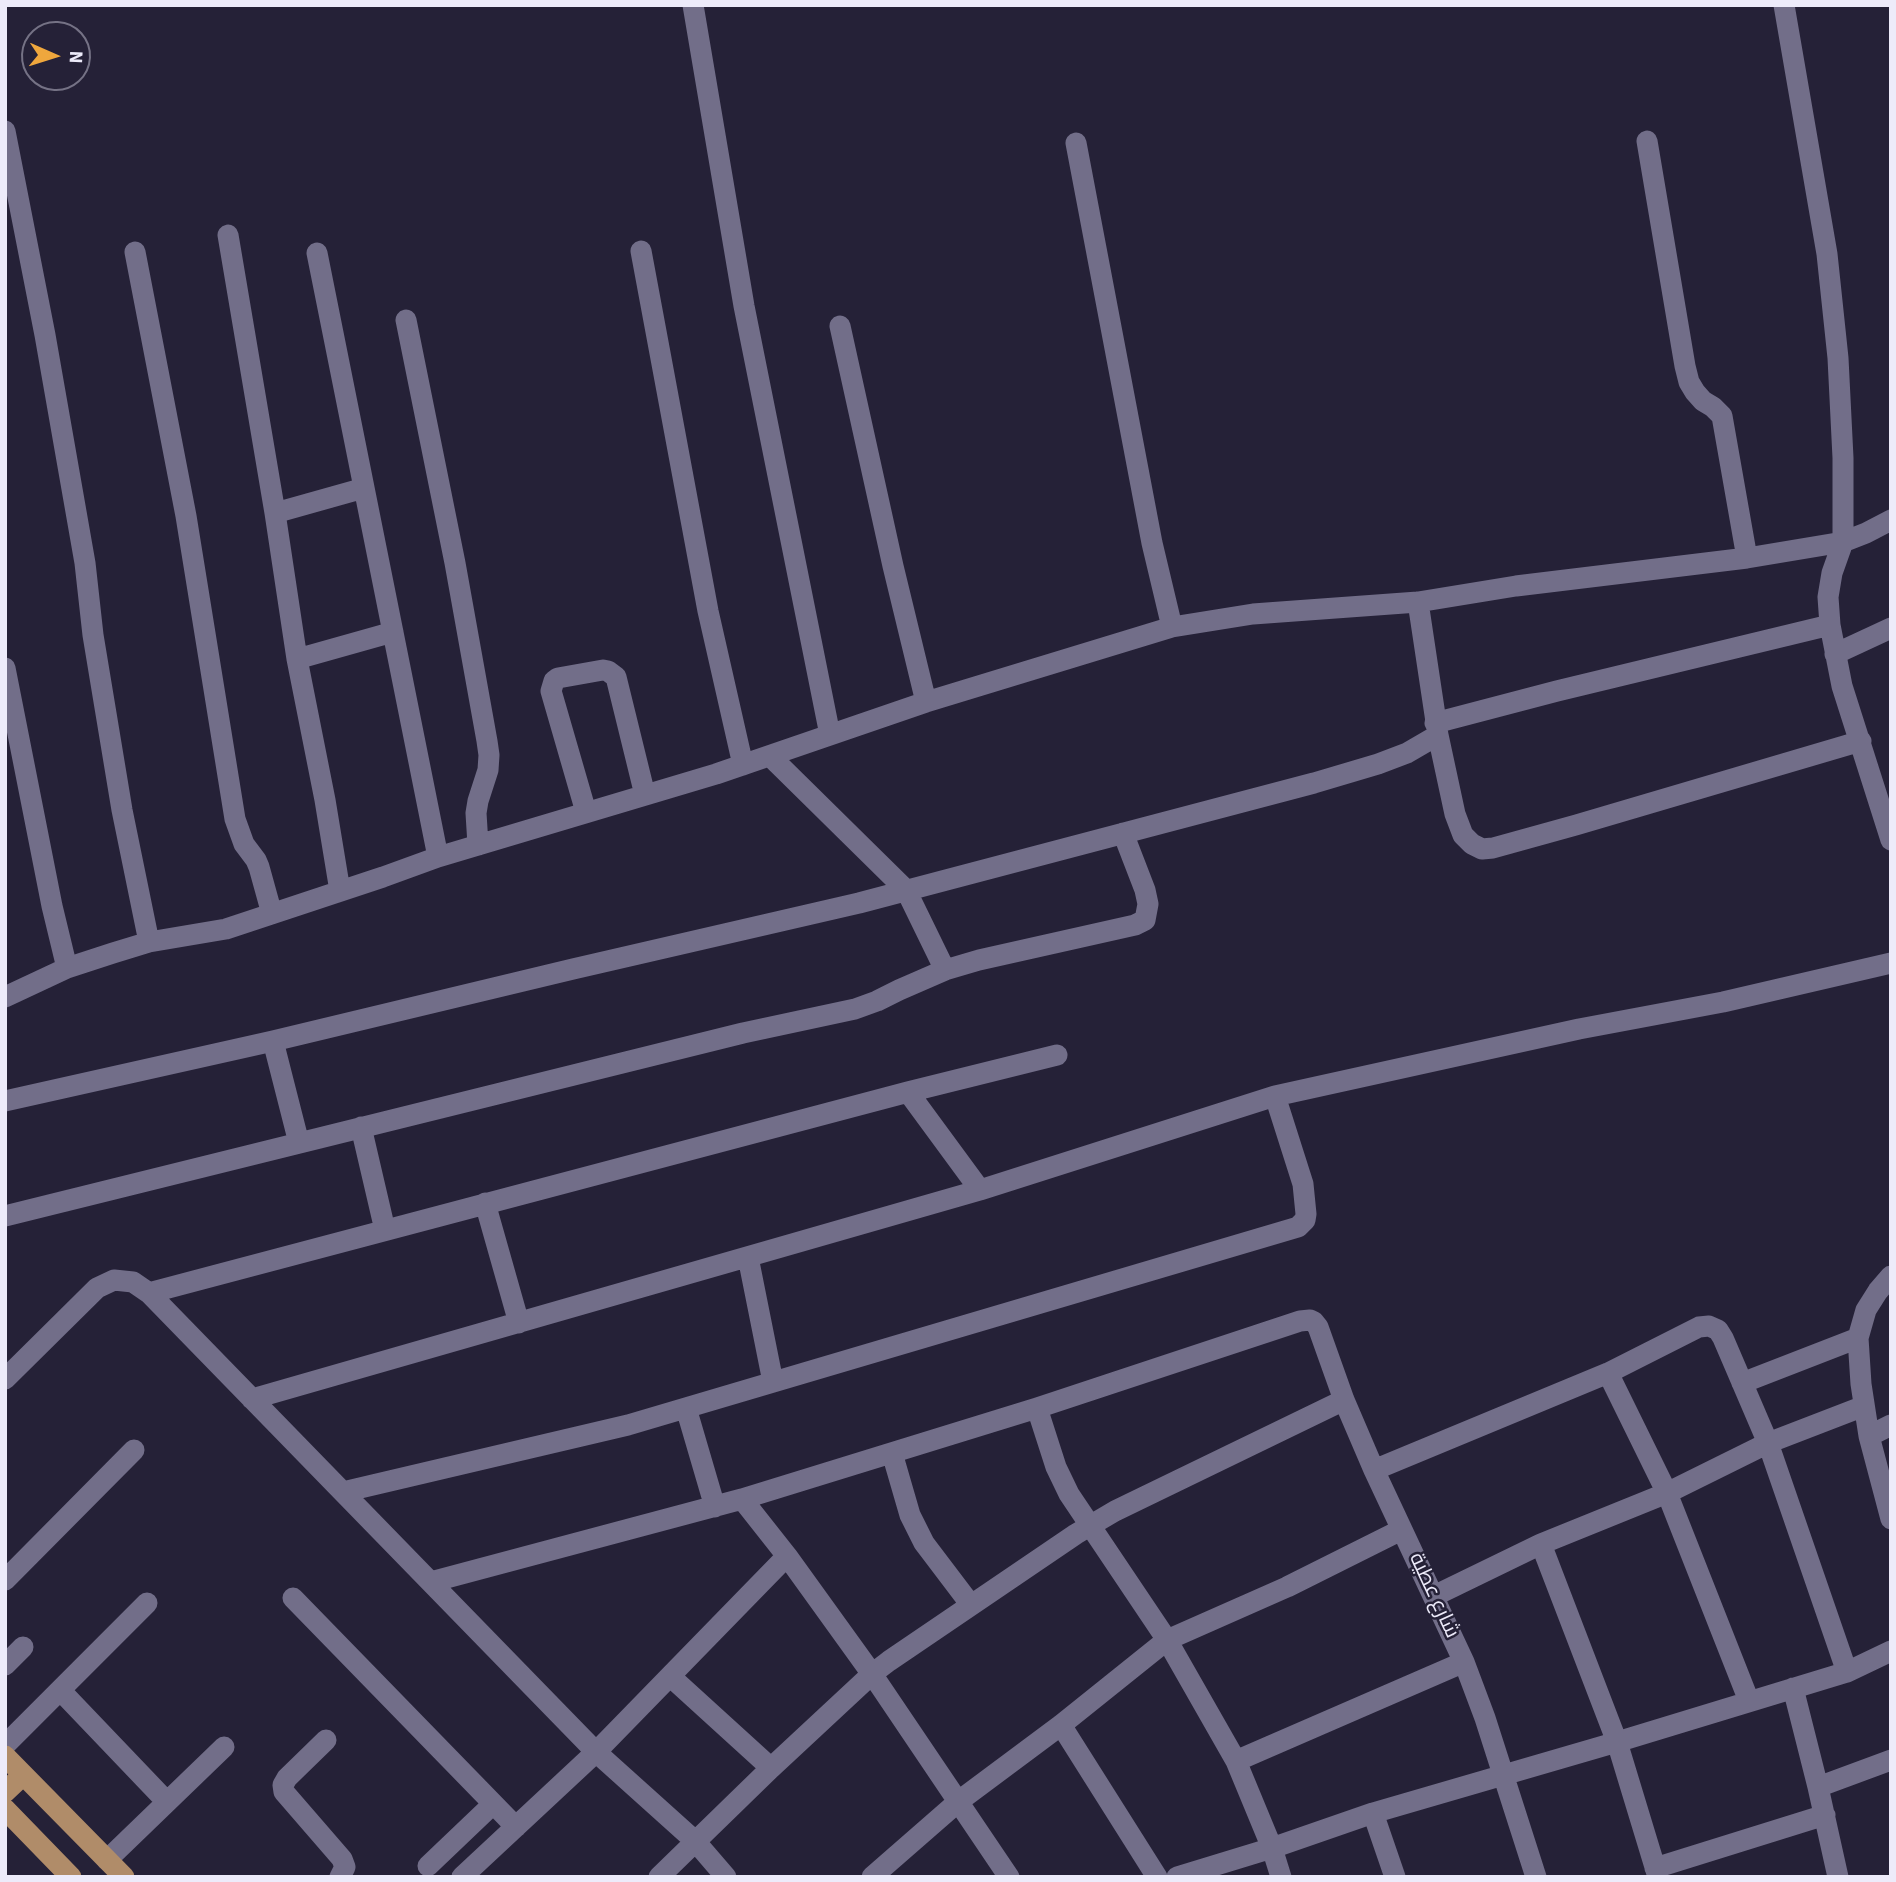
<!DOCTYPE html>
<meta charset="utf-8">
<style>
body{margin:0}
#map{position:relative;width:1896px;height:1882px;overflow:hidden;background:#252137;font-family:"Source Sans 3",sans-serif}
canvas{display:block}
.frame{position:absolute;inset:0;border:7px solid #edebfa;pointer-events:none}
.north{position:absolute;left:21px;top:21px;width:70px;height:70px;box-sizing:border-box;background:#252137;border:2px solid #757285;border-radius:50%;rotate:93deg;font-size:19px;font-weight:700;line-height:28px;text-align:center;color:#edebfa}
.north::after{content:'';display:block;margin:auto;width:24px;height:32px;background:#efa73d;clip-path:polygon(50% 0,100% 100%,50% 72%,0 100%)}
</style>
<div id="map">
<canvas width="1896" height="1882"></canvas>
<div class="frame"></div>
<div class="north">N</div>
</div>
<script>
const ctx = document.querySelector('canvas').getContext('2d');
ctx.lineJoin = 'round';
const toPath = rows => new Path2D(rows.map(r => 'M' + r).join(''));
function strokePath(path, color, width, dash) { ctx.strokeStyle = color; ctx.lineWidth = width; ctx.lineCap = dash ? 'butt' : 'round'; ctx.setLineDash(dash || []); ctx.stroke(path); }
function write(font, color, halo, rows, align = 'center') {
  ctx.font = font + ' "Source Sans 3",Cairo,sans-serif'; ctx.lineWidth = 5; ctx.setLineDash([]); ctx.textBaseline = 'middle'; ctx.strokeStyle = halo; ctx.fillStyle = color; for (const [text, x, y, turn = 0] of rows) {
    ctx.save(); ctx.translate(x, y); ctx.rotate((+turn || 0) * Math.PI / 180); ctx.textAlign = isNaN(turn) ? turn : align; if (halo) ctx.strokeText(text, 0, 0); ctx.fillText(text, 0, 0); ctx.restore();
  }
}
strokePath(toPath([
 [693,5,744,306,830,735],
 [1784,5,1827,254,1838,358,1843,458,1843,542,1832,573,1828,597,1830,625,1842,686,1891,840],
 [5,131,45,335,85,563,93,635,122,810,149,942],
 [1647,141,1685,366,1689,382,1695,392,1703,401,1713,407,1722,416,1747,558],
 [1076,143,1152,543,1172,627],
 [228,235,275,513,297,659,325,800,340,891],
 [641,251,708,611,743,765],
 [135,252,186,516,235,819,244,844,256,860,259,867,272,914],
 [317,253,438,857],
 [406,320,455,563,487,741,489,755,488,770,478,801,476,813,478,845],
 [840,326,893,566,926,702],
 [275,513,364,488],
 [1835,654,1891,628],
 [297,659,393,632],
 [5,668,52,906,67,968],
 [1435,723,1557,691,1830,625],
 [1438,735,1455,814,1463,835,1472,844,1482,849,1493,848,1576,825,1861,741],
 [770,756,906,890,945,970],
 [586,812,551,691,554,681,558,678,603,670,608,671,616,677,645,795],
 [5,997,67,968,113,953,149,942,226,929,383,877,438,857,716,774,926,702,1172,627,1253,614,1418,602,1516,586,1747,558,1843,542,1866,533,1891,520],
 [273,1041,299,1143],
 [908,1092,980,1190],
 [1275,1096,1579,1029,1723,1002,1891,963],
 [5,1101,273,1041,573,969,859,903,1314,783,1378,764,1407,753,1438,735,1418,602],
 [361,1127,385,1230],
 [485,1203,519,1323],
 [5,1216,743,1033,855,1009,877,1001,899,990,945,970,979,960,1135,925,1145,920,1148,904,1145,890,1123,833],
 [748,1257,773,1382],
 [1891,1276,1878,1291,1866,1310,1858,1338,1861,1384,1869,1436,1891,1519],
 [149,1293,908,1092,1057,1055],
 [5,1379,97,1288,114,1280,133,1282,149,1293,596,1752,695,1841,726,1877],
 [1742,1383,1858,1338],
 [252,1399,980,1190,1275,1096,1303,1184,1306,1214,1305,1220,1298,1227,628,1425,343,1492],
 [686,1408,715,1507],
 [1037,1408,1056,1467,1069,1494,1167,1640,1236,1761,1272,1848,1281,1877],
 [1869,1436,1891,1425],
 [892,1453,910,1515,924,1543,971,1605],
 [1374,1470,1608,1373,1699,1327,1709,1326,1718,1330,1723,1338,1768,1443,1847,1672],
 [742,1499,787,1556,872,1674,1009,1877],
 [1541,1544,1617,1742,1658,1877],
 [5,1580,134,1450],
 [431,1582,742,1499,1037,1408,1300,1321,1310,1320,1314,1322,1318,1327,1344,1400,1374,1470,1464,1662,1485,1718,1536,1877],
 [1434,1596,1541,1544,1667,1493,1608,1373],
 [293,1598,516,1827],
 [5,1665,23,1647],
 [671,1677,771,1768],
 [1793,1688,1818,1787,1838,1877],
 [60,1690,167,1802],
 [1749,1701,1667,1493,1768,1443,1864,1406],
 [1061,1725,1157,1877],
 [326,1740,287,1778,283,1785,284,1792,342,1859,345,1867,340,1877],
 [5,1745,147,1603],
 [1236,1761,1464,1662],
 [1818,1787,1891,1760],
 [1373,1813,1395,1877],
 [107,1860,224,1747],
 [428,1866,493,1804],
 [1655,1868,1825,1815],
 [462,1877,596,1752,787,1556],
 [659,1877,771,1768,872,1674,889,1661,1076,1534,1115,1511,1344,1400],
 [872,1877,959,1801,1061,1725,1167,1640,1287,1587,1401,1530],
 [1177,1877,1272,1848,1373,1813,1617,1742,1847,1672,1891,1651]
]), '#726e89', 21);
strokePath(toPath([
 [5,1756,124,1877],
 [5,1792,23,1775],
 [5,1809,71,1877]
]), '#b08c69', 21);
write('21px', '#edebfa', '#252137', [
 ["شارع عطية",1433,1596,65]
]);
</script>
